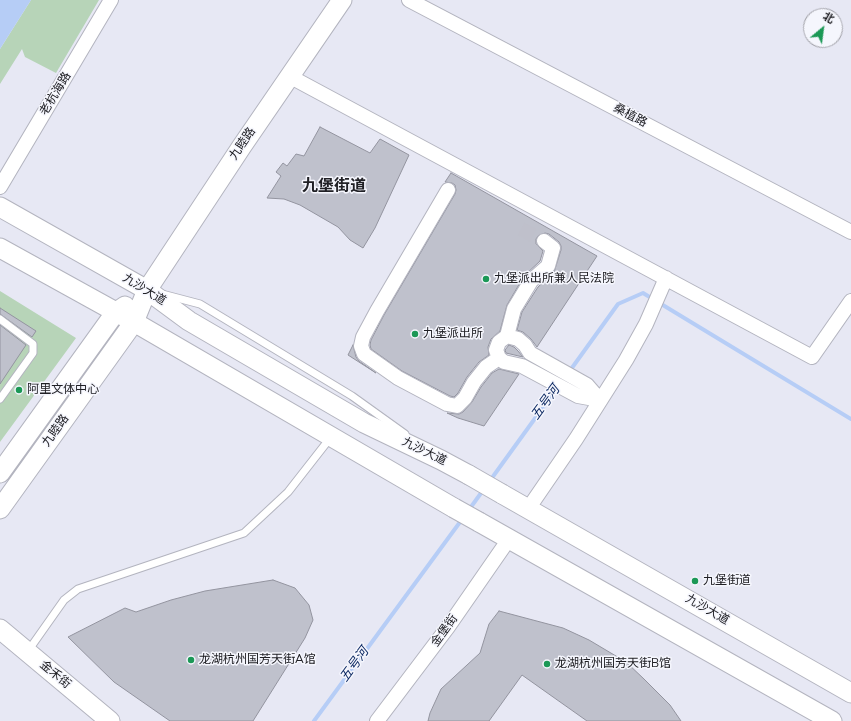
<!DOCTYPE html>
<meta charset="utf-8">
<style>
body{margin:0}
#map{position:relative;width:851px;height:721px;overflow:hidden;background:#e7e8f4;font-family:"Nunito Sans","Noto Sans SC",sans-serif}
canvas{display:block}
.north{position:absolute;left:803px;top:8px;width:40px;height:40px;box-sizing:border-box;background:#f5f6fd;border:1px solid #a0a0a7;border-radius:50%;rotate:29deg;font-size:11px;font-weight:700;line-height:16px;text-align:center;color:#202025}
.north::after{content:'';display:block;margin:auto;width:14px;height:18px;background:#1b9856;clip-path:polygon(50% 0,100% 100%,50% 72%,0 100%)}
</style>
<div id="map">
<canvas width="851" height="721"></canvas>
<div class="north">北</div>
</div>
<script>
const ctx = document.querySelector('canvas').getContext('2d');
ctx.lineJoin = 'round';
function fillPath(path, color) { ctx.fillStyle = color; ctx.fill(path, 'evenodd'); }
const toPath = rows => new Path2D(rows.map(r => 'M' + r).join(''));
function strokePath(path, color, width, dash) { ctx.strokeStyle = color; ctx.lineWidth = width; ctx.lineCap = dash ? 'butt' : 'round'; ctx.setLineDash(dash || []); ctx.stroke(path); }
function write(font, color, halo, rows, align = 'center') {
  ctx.font = font + ' "Nunito Sans","Noto Sans SC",sans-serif'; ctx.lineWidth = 3; ctx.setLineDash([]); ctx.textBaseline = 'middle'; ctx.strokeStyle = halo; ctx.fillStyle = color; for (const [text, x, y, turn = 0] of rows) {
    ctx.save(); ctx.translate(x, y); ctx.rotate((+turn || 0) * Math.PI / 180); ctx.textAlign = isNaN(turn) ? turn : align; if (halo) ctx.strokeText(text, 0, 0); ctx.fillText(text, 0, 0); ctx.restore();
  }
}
fillPath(toPath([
 [31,0,99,0,56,73,25,57,22,49,0,84,0,49],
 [0,291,76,338,0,442]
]), '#b7d4b8');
fillPath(toPath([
 [0,0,31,0,0,49]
]), '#b6cdf6');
strokePath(toPath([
 [569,372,618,304,643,293,851,419],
 [489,482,557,388],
 [468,511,484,489],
 [314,721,463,518]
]), '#b6cdf6', 4);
const building = toPath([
 [320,127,370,153,380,139,409,155,375,228,363,248,350,240,338,227,300,205,284,199,267,198,281,176,276,172,283,163,287,166,296,154,304,156,320,127],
 [451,173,597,256,537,347,531,339,523,332,517,330,522,312,538,287,554,272,561,250,561,246,559,242,549,234,545,233,538,236,536,239,536,244,543,251,540,261,524,276,507,305,500,331,491,339,488,347,489,355,479,362,467,377,458,393,454,397,450,396,402,371,371,349,370,345,371,340,384,315,455,194,456,190,455,185,452,183,445,182,451,173],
 [0,308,36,331,32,337,0,314,0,308],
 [0,325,26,345,0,384,0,325],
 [353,345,356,357,359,361,376,373,348,355,353,345],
 [509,345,514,347,518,351,523,357,506,353,505,350,509,345],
 [499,369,519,374,484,426,458,418,447,413,459,414,463,412,472,402,481,387,492,373,499,369],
 [273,580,295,588,309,605,313,620,305,638,253,721,170,721,114,682,68,637,125,608,136,612,171,600,205,591,273,580],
 [499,611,563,628,589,640,626,662,644,679,670,705,681,721,587,721,522,675,489,721,428,721,430,713,441,689,480,653,489,624,499,611]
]);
fillPath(building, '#bfc1cc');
strokePath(building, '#93949f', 1);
strokePath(toPath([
 [521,229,544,241]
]), '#bfc0cb', 14, [14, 7]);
const lane = toPath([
 [162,294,200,304,352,396,405,434],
 [0,319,33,344,33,353,0,399],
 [28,651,64,600,78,589,244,533,288,492,331,437]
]);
const street = toPath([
 [409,0,851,232],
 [289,76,812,357,851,301],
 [0,187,111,0],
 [448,190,377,311,363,337,361,346,364,354,398,378,447,404,457,406,465,398,474,382,486,367,499,358],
 [507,336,518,339,525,345,530,353,587,385,600,400,578,396,522,366,504,362,499,358,496,350,499,342,507,336],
 [507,336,514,309,531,281,548,266,553,248,544,241],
 [528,509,576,439,626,360,646,324,666,278],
 [377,721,448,627,509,539]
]);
const secondary = toPath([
 [0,207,147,290,189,321,364,423,441,460,469,475],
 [0,248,134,322,454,508],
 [0,473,115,313,125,306],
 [502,494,851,693],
 [0,509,134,322,147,290,242,146,342,0],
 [479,522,832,721],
 [0,629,110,721]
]);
strokePath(lane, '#b3b4bf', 9);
strokePath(street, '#b3b4bf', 16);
strokePath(secondary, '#b3b4bf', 21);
strokePath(lane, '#fff', 7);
strokePath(street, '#fff', 14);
strokePath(secondary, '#fff', 19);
const secondaryBridge = toPath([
 [469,475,502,494],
 [454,508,479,522]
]);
strokePath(secondaryBridge, '#b3b4bf', 21, []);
strokePath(secondaryBridge, '#fff', 19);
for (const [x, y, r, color] of [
 [486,279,4,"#1b9856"],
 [415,334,4,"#1b9856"],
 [19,390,4,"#1b9856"],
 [695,581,4,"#1b9856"],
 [191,660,4,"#1b9856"],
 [547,664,4,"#1b9856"]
]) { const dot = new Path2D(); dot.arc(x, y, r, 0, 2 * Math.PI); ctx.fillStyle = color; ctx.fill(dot); strokePath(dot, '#f5f6fd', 1.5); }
write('12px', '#202025', '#f5f6fd', [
 ["老杭海路",56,94,-59],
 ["桑植路",630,116,28],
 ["九睦路",243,144,-56],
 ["九沙大道",144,290,32],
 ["九睦路",56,431,-54],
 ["九沙大道",424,452,26],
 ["九沙大道",707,610,30],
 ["金堡街",445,631,-54],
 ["金禾街",55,675,40]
]);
write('12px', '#202025', '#f5f6fd', [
 ["九堡派出所兼人民法院",494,279],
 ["九堡派出所",423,334],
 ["阿里文体中心",27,390],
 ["九堡街道",703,581],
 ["龙湖杭州国芳天街A馆",199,660],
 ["龙湖杭州国芳天街B馆",555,664]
], 'left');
write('italic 13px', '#08255f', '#f5f6fd', [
 ["五号河",546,403,-54],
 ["五号河",355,665,-54]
]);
write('bold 16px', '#202025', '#f5f6fd', [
 ["九堡街道",334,187]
]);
</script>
